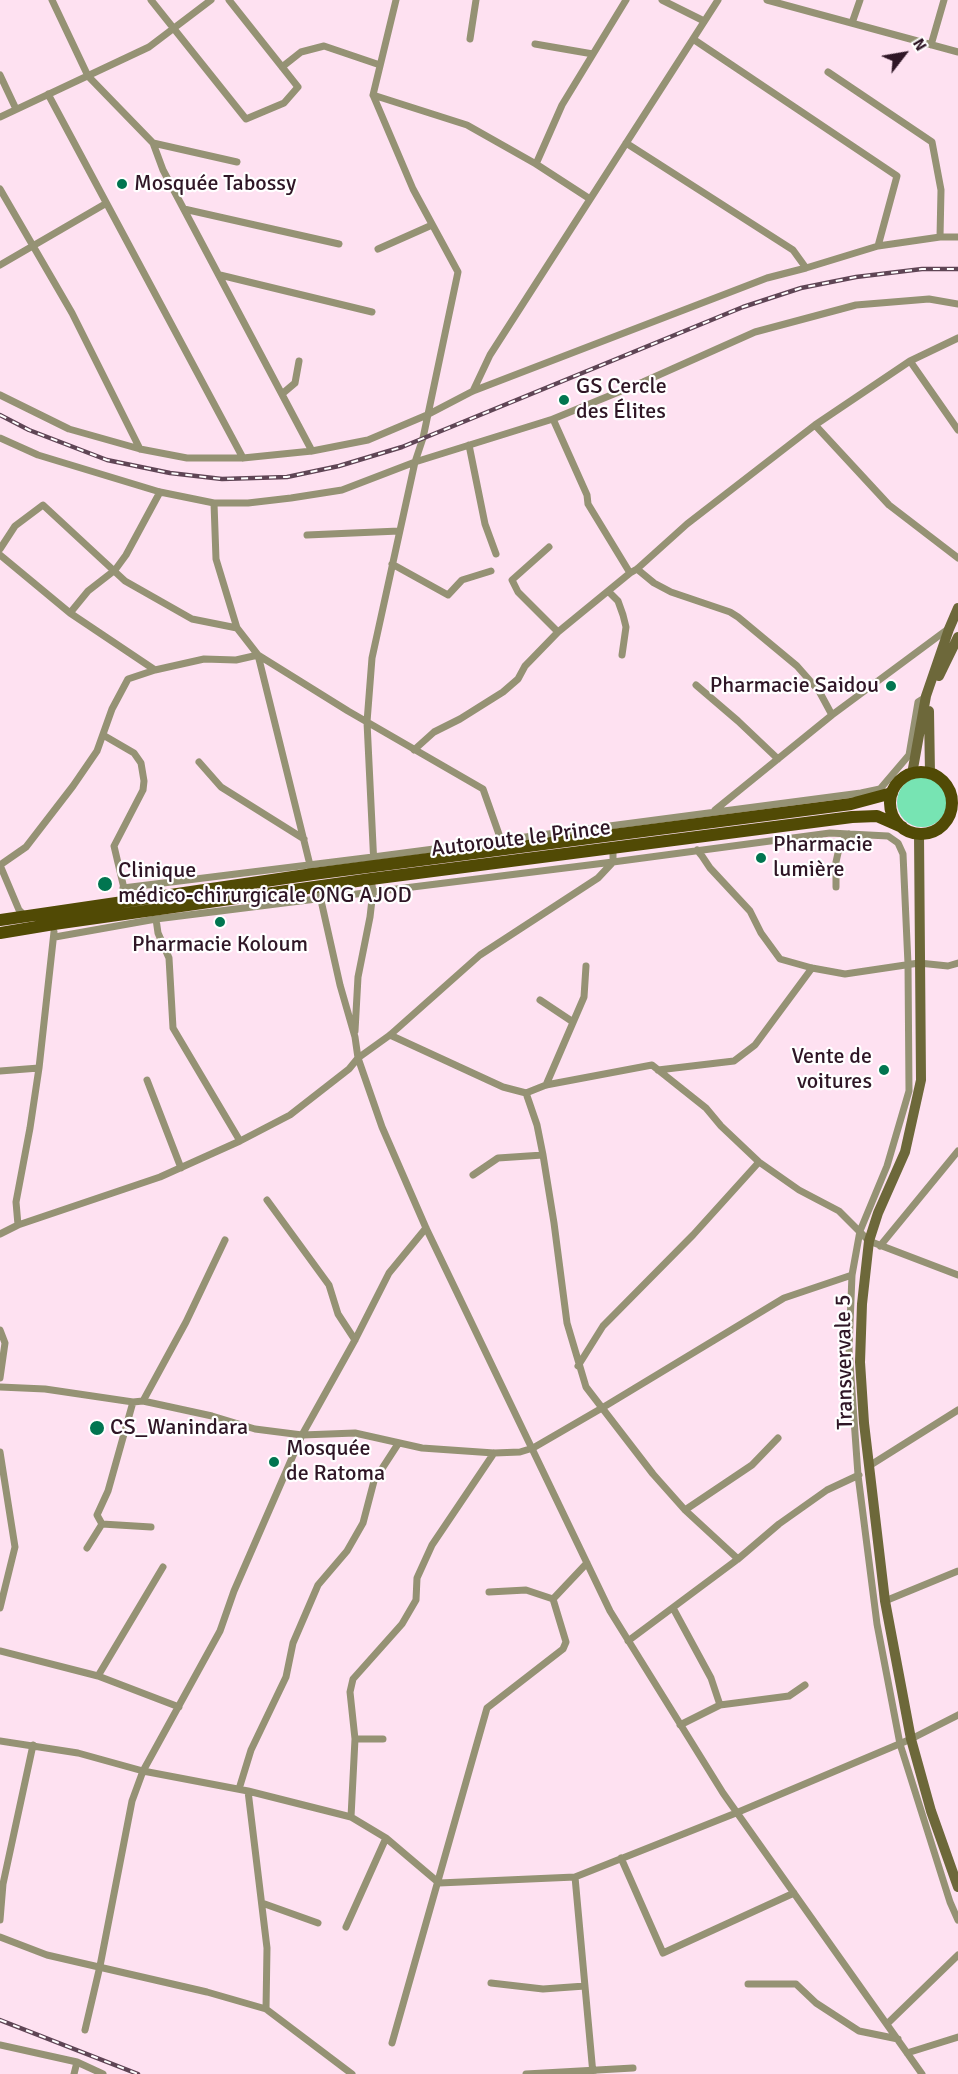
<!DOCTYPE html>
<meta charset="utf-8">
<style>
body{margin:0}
#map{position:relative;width:958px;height:2074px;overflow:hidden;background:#fee1f1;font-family:Signika,sans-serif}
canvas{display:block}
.north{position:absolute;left:874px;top:24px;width:60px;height:60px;-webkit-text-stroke:4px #fff;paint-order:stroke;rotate:59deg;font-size:16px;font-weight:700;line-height:24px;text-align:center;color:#2f1626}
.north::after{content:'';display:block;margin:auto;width:21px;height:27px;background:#2f1626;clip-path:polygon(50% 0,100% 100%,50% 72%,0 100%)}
</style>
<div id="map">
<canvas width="958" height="2074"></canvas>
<div class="north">N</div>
</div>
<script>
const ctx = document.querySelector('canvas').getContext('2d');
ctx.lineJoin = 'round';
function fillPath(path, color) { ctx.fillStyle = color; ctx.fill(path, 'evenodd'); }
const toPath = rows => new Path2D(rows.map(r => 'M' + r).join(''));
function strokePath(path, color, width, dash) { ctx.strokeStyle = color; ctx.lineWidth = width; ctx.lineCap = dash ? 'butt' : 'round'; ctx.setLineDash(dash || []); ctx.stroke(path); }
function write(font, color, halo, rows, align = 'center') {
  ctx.font = font + ' Signika,sans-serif'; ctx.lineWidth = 4.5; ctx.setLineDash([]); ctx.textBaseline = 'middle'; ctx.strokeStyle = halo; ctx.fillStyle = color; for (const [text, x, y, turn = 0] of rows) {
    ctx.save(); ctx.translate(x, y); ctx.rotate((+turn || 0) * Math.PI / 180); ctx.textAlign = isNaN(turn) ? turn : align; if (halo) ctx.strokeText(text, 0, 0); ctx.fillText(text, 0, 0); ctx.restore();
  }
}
fillPath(toPath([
 '897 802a25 25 0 1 1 50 0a25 25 0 1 1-50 0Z'
]), '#77e4b3');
strokePath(toPath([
 [52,0,88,76,153,143,237,162],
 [151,0,246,119,284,103,298,87,229,0],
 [662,0,704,21],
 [767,0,958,52],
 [852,23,860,0],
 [470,39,476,0],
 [693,39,897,176,878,246],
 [535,44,593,54],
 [931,45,944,0],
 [282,67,301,52,324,46,380,65],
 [828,72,932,142,941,190,940,237],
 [0,75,16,109],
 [48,94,243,458],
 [373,95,467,125,536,164,590,199],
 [0,117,149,47,211,0],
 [153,143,163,170,312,451],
 [626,143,793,250,806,268],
 [536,164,562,105,626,0],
 [0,189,72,313,140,449],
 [184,209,339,244],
 [378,249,432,225],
 [0,265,105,204],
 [220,275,372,312],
 [910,361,958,430],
 [473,391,490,355,718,0],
 [282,394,295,383,299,361],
 [0,395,69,429,140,449,187,458,243,458,312,451,368,440,427,415,473,391,767,278,806,268,878,246,940,237,958,237],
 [553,419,587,495,588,504,630,573],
 [815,425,889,505,958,558],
 [0,438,38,455,160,492,214,503,248,503,291,498,342,490,415,462,553,419,643,382,755,332,856,305,929,299,958,304],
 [469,445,485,524,496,554],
 [214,503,216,559,237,628,258,655,348,711,483,789,501,840],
 [307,535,399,531],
 [549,547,512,580,518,592,558,632],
 [0,549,15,526,43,505,125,581,192,619,237,628],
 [0,555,70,613,155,670,204,659,236,660,258,655,311,869],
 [392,564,448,595,462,580,491,571],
 [637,569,654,583,671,592,730,612,738,617,797,666,819,691,832,715],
 [608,591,618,601,623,615,626,627,622,655],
 [70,613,88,591,115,570,126,555,160,492],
 [696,685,738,721,778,759],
 [103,735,134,753,141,763,144,781,143,790,114,846,127,901],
 [414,750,434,732,460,719,503,692,518,679,525,666,558,632,630,573,637,569,687,524,815,425,910,361,958,338],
 [199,762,221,787,304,839],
 [715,810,832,715,948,629],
 [697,850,702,856,710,868,750,911,761,933,780,959,812,968,845,974,919,963,948,966,958,963],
 [0,865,26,847,73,786,97,751,112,709,128,679,155,670],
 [0,865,19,910,25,916],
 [374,866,367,722,372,658,415,462,423,438,458,272,413,189,373,95,396,0],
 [318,887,340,985,355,1037,358,1058,382,1127,426,1228,610,1611,723,1793,922,2074],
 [836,887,836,862,840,844,849,834],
 [123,888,373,857,861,793,880,789,909,755,918,702,926,697],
 [156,919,158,933,169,958,173,1028,240,1141],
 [55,937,156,919,613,862,830,833,888,836,898,843,903,854,908,964,909,1091,887,1166,860,1231,852,1275,849,1349,858,1475,877,1624,900,1744,950,1902,958,1920],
 [540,1000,573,1022],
 [355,1031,358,977,370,917,373,891,371,879],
 [390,1035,503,1087,526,1093,537,1125,543,1155,554,1223,567,1323,586,1387,653,1474,685,1510,738,1559],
 [658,1070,734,1061,755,1045,812,968],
 [0,1071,39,1068],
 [147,1080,181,1168],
 [546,1085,584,997,586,966],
 [526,1093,546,1085,652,1065,706,1108,721,1126,759,1162,799,1190,839,1211,869,1241,958,1275],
 [473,1175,498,1158,543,1155],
 [267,1200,329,1285,338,1314,355,1340],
 [18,1225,16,1202,30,1128,39,1068,54,932],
 [0,1234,18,1225,160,1177,240,1141,290,1115,349,1069,358,1058,390,1035,480,955,598,878,613,862,613,849],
 [880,1246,958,1151],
 [0,1330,5,1343,0,1378],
 [578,1366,603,1326,693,1235,759,1162],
 [0,1387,45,1389,133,1402,143,1401,212,1416,255,1429,302,1435,355,1433,422,1448,494,1453,520,1452,533,1448,602,1408,784,1298,852,1275],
 [143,1401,186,1322,225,1240],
 [0,1452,15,1547,0,1608],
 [869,1466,958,1410],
 [685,1510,752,1465,778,1438],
 [102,1524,151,1527],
 [87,1548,102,1524,97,1515,108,1491,133,1402],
 [489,1592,526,1590,553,1599,587,1563],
 [885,1601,958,1571],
 [673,1608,711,1678,720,1705,680,1725],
 [628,1641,738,1559,779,1524,827,1490,859,1475],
 [0,1651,98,1676,179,1707],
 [98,1676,163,1567],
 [720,1705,789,1696,805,1685],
 [355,1739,383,1739],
 [0,1741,78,1753,143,1771,248,1791,351,1817,386,1838,439,1883,575,1877,736,1813,911,1739,958,1715],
 [239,1789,251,1750,286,1677,293,1643,318,1585,347,1551,363,1523,374,1481,398,1444],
 [248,1791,267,1948,266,2009],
 [351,1817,355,1739,350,1692,353,1679,402,1624,416,1600,417,1578,432,1545,494,1453],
 [621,1858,663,1953,794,1893],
 [575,1877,593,2074],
 [262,1903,318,1923],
 [0,1920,3,1884,33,1745],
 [346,1927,386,1838],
 [0,1937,47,1955,207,1992,266,2009,352,2074],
 [491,1983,543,1989,585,1986],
 [748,1984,796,1984,816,2003,859,2031,898,2039],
 [888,2023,958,1955],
 [85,2030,100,1966,132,1801,143,1771,220,1631,234,1591,302,1435,355,1340,389,1273,426,1228],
 [392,2043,487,1708,563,1649,566,1642,553,1599],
 [0,2045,77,2062,103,2074],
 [907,2053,958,2037],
 [74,2074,77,2062],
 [526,2074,633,2068]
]), '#959274', 7);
strokePath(toPath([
 [939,676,958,637],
 [929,711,930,774],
 [912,774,926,696,949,629,958,608],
 [919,834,921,1080,905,1152,878,1213,869,1241,862,1304,860,1362,864,1423,885,1601,911,1739,931,1811,958,1887]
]), '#6d683a', 10);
strokePath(toPath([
 '890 803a31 31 0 1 1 62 0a31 31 0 1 1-62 0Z',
 [0,920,313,874,851,804,892,793],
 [0,933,54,924,371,879,852,817,877,816,902,827]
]), '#514a05', 12);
const rail = toPath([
 [0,415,29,430,107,460,170,473,222,479,287,477,339,466,402,447,743,307,801,288,856,277,922,269,958,269],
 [0,2020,138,2074]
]);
strokePath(rail, '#5f4555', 4.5);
strokePath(rail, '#fff', 2, [7]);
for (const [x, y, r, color] of [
 [122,184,6,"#017550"],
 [564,400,6,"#017550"],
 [891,686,6,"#017550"],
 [761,858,6,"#017550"],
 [105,884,8,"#017550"],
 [220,922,6,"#017550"],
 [884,1070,6,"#017550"],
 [97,1428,8,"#017550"],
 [274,1462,6,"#017550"]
]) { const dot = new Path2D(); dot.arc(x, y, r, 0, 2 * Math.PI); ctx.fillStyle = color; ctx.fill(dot); strokePath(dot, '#fff', 2); }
write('22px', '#2f1626', '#fff', [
 ["Mosquée Tabossy",134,184],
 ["GS Cercle",576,387],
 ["des Élites",576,412],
 ["Pharmacie Saidou",879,686,"right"],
 ["Pharmacie",773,845],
 ["lumière",773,870],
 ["Clinique",118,871],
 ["médico-chirurgicale ONG AJOD",118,896],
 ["Pharmacie Koloum",220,945,"center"],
 ["Vente de",872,1057,"right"],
 ["voitures",872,1082,"right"],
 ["CS_Wanindara",110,1428],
 ["Mosquée",286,1449],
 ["de Ratoma",286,1474]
], 'left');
write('22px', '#2f1626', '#fff', [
 ["Autoroute le Prince",521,839,-7],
 ["Transvervale 5",845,1362,-91]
]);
</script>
